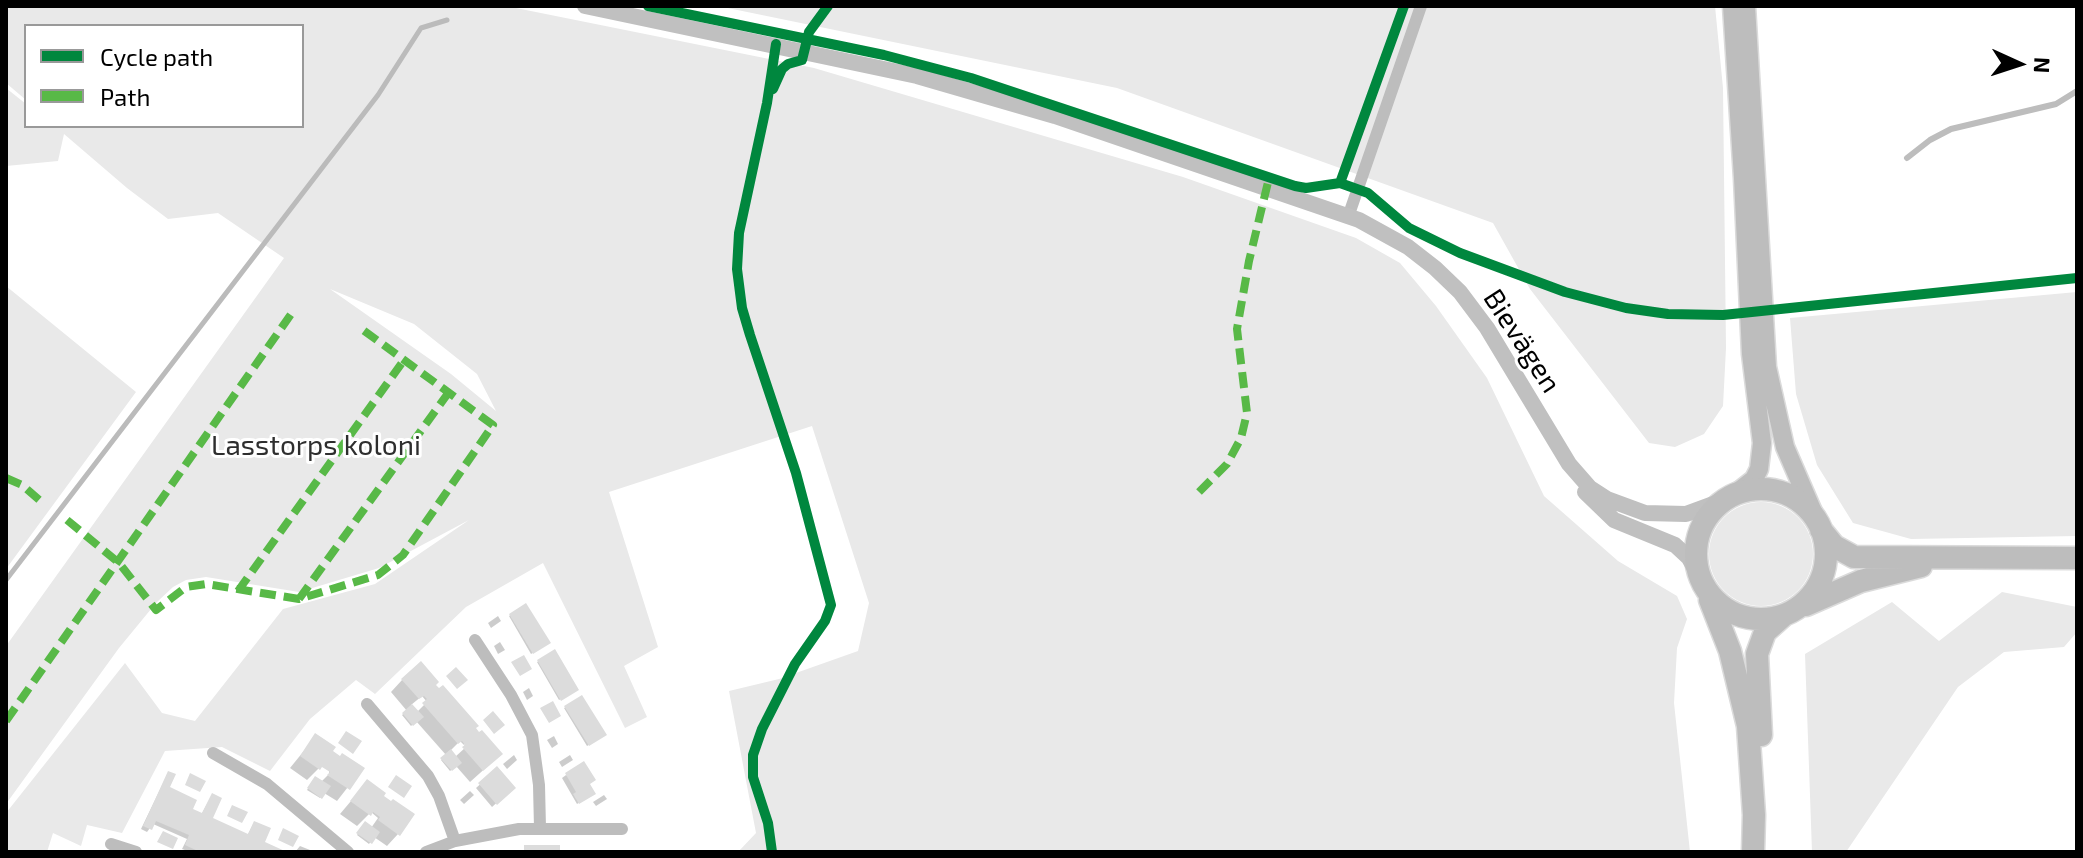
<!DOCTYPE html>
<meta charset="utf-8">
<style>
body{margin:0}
#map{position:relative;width:2083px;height:858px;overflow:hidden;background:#fff;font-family:"Exo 2",sans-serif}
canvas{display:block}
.frame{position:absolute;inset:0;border:8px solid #000;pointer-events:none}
.legend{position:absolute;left:24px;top:24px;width:280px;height:104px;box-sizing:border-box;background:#fff;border:2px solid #999;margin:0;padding:10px 14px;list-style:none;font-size:24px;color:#000}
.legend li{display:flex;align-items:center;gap:16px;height:40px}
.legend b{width:40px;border:2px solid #999}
.north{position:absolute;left:1979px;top:24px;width:80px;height:80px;-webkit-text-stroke:6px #fff;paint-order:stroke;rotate:93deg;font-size:22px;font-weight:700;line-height:32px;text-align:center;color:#000}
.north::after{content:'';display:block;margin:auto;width:28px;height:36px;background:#000;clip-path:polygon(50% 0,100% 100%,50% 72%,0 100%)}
</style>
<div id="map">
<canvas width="2083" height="858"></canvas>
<div class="frame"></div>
<ul class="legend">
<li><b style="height:10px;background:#00873e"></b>Cycle path</li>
<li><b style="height:10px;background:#58b947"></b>Path</li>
</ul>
<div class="north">N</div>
</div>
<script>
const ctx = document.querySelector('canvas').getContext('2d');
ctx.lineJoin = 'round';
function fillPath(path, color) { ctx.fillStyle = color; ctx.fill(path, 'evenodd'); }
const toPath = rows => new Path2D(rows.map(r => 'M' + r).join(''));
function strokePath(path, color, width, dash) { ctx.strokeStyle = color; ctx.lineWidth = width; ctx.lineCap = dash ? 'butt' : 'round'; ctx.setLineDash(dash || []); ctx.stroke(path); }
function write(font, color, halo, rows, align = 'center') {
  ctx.font = font + ' "Exo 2",sans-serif'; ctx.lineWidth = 6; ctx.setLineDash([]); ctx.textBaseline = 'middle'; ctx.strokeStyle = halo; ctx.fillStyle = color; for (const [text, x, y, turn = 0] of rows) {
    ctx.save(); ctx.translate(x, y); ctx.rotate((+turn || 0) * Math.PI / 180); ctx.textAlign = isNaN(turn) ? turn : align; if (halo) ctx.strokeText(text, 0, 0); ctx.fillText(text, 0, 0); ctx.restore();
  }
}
fillPath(toPath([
 [6,6,506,6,814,68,1183,177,1356,238,1400,263,1436,306,1487,378,1544,496,1618,561,1677,596,1687,619,1677,648,1674,703,1690,852,738,852,756,833,729,691,779,679,858,651,869,603,812,426,609,492,658,647,624,666,647,717,625,728,543,563,466,607,375,694,356,680,310,719,270,771,222,747,165,751,122,833,87,825,81,846,53,833,47,852,6,852,6,813,125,663,162,713,195,721,283,609,375,584,469,520,379,568,299,592,206,577,186,580,173,587,156,603,119,648,6,804,6,646,284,258,218,213,168,219,127,188,64,134,58,161,6,166,6,88,26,104,26,126,302,126,302,26,26,26,26,100,6,83],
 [330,289,414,324,477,374,496,411,451,374],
 [718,6,1715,6,1723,88,1726,348,1723,406,1704,434,1675,447,1649,443,1530,289,1493,223,1117,88],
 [6,286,136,392,6,569],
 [2077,292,2077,536,1911,539,1853,523,1817,465,1796,394,1790,318],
 '1709 554a52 52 0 1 1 104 0a52 52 0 1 1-104 0Z',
 [2002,592,2077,607,2077,632,2064,647,2004,652,1958,687,1846,852,1812,852,1805,654,1892,602,1939,641]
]), '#e9e9e9');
fillPath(toPath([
 [526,605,549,643,531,654,509,616],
 [498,616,501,621,491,628,488,623],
 [500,642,505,650,498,654,494,646],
 [554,652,577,689,559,700,537,662],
 [402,680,433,685,476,732,464,744,489,765,470,782,456,766,450,771,441,760,446,755,416,721,411,726,402,715,407,711,391,692],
 [422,696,427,702,417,712,411,705],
 [460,741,466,747,455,757,450,751],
 [529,688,533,696,527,700,523,692],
 [582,698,604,735,587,746,564,708],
 [316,736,325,758,362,769,337,801,324,793,320,798,307,790,315,778,321,782,329,774,329,769,315,760,320,767,307,780,290,768],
 [554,736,558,744,552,748,547,740],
 [514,755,517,760,507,769,503,764],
 [570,755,573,760,562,767,559,762],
 [497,769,513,788,492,807,476,788],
 [168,773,167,788,190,810,201,815,212,795,210,819,247,836,254,823,262,843,282,852,190,852,182,849,187,839,153,824,147,832,141,829],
 [566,775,588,783,593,793,577,804,562,778],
 [367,782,377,804,398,834,387,846,374,837,369,844,357,835,365,824,371,828,378,818,371,812,357,826,340,814],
 [470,791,474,795,464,804,460,800],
 [604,795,607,799,596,806,593,802],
 [300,846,310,850,309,852,295,852]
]), '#0003');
strokePath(toPath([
 [6,580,378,95,421,28,447,20]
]), '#bbb', 5);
fillPath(toPath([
 [526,603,551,643,533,654,509,614],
 [555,649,579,690,561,701,537,660],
 [524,655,532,669,520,676,511,662],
 [421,661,439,682,436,685,439,688,443,685,479,726,476,728,479,732,482,730,503,754,483,771,462,747,465,745,462,741,458,744,422,703,427,699,424,696,419,699,401,679],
 [456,667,468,680,457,689,446,676],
 [582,695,607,735,589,746,564,706],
 [553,701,561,716,549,723,540,708],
 [412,704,424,717,413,726,402,713],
 [493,711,505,725,494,734,483,720],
 [346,731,362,741,353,754,338,743],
 [315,733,336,747,333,751,340,756,342,753,365,768,350,790,327,775,330,772,322,767,320,770,300,756],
 [451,749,462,763,452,771,440,758],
 [584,761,596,780,590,784,596,794,579,804,573,794,576,792,565,773],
 [497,766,516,788,497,805,478,783],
 [168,771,176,774,170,787,197,800,193,809,202,813,212,793,222,798,213,818,248,834,254,821,271,828,265,842,287,852,200,852,185,845,189,835,156,821,152,830,143,826],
 [190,773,206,781,200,792,185,785],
 [396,775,412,786,404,798,388,787],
 [315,776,331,786,322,799,307,788],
 [367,779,386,793,384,796,391,801,393,799,415,814,400,836,378,820,380,817,373,812,371,816,350,801],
 [232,805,248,812,242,823,227,816],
 [365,821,380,832,372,844,356,833],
 [283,828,299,836,293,847,278,840],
 [163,831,178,838,173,849,157,842],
 [524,845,560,845,560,852,524,852]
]), '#dcdcdc');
const primary = toPath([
 [1732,6,1743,178,1751,354,1762,443,1759,469,1754,479,1735,494],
 [1746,6,1767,367,1785,447,1817,521]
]);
const highway = toPath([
 '1696 554a65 65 0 1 1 130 0a65 65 0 1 1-130 0Z',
 [1821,530,1834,546,1854,557,2077,558],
 [1710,600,1730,651,1748,726,1754,815,1753,852],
 [1806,605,1861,581,1921,566],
 [1761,735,1757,654,1765,632,1784,615]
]);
strokePath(primary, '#dbdbdb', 21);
strokePath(highway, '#dbdbdb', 25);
strokePath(toPath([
 [1907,158,1930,140,1951,129,2056,104,2077,91]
]), '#bdbdbd', 6);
strokePath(toPath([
 [1348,217,1421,6],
 [475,640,511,695,532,735,539,785,540,828],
 [367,704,428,776,439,796,455,841],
 [213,753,267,784,348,852],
 [111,844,136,852],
 [426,852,455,841,519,829,622,829]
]), '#bdbdbd', 12);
strokePath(toPath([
 [585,6,917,76,1055,116,1359,220,1408,247,1435,268,1460,292,1487,328,1569,464,1590,488,1607,499,1645,513,1686,514,1724,500],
 [1585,492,1614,520,1675,545,1689,558,1698,574]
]), '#c0c0c0', 16);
strokePath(primary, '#bdbdbd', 18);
strokePath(highway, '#bdbdbd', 22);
strokePath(toPath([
 [6,478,22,485,44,504],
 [1199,492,1227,464,1241,438,1247,413,1237,329,1249,261,1269,178],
 [67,520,119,563,156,610,186,587,206,584,299,599,378,575,403,555,493,425,359,327],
 [238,591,404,360],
 [299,599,449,392],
 [6,721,294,310]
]), '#58b947', 8, [16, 8]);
strokePath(toPath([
 [648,6,884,55,971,78,1295,186,1306,188,1340,183,1368,193,1409,228,1460,253,1565,292,1626,308,1668,314,1723,315,2077,278],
 [773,89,782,69,788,64,802,60,809,32,828,6],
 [1340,183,1404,6],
 [772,852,768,823,753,777,753,755,762,729,795,664,825,621,831,605,796,473,750,335,742,308,737,269,739,233,767,103,776,44]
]), '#00873e', 10);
write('28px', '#000', '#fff', [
 ["Bievägen",1522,341,57]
]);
write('28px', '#2e2e2e', '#fff', [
 ["Lasstorps koloni",316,446]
]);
</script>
